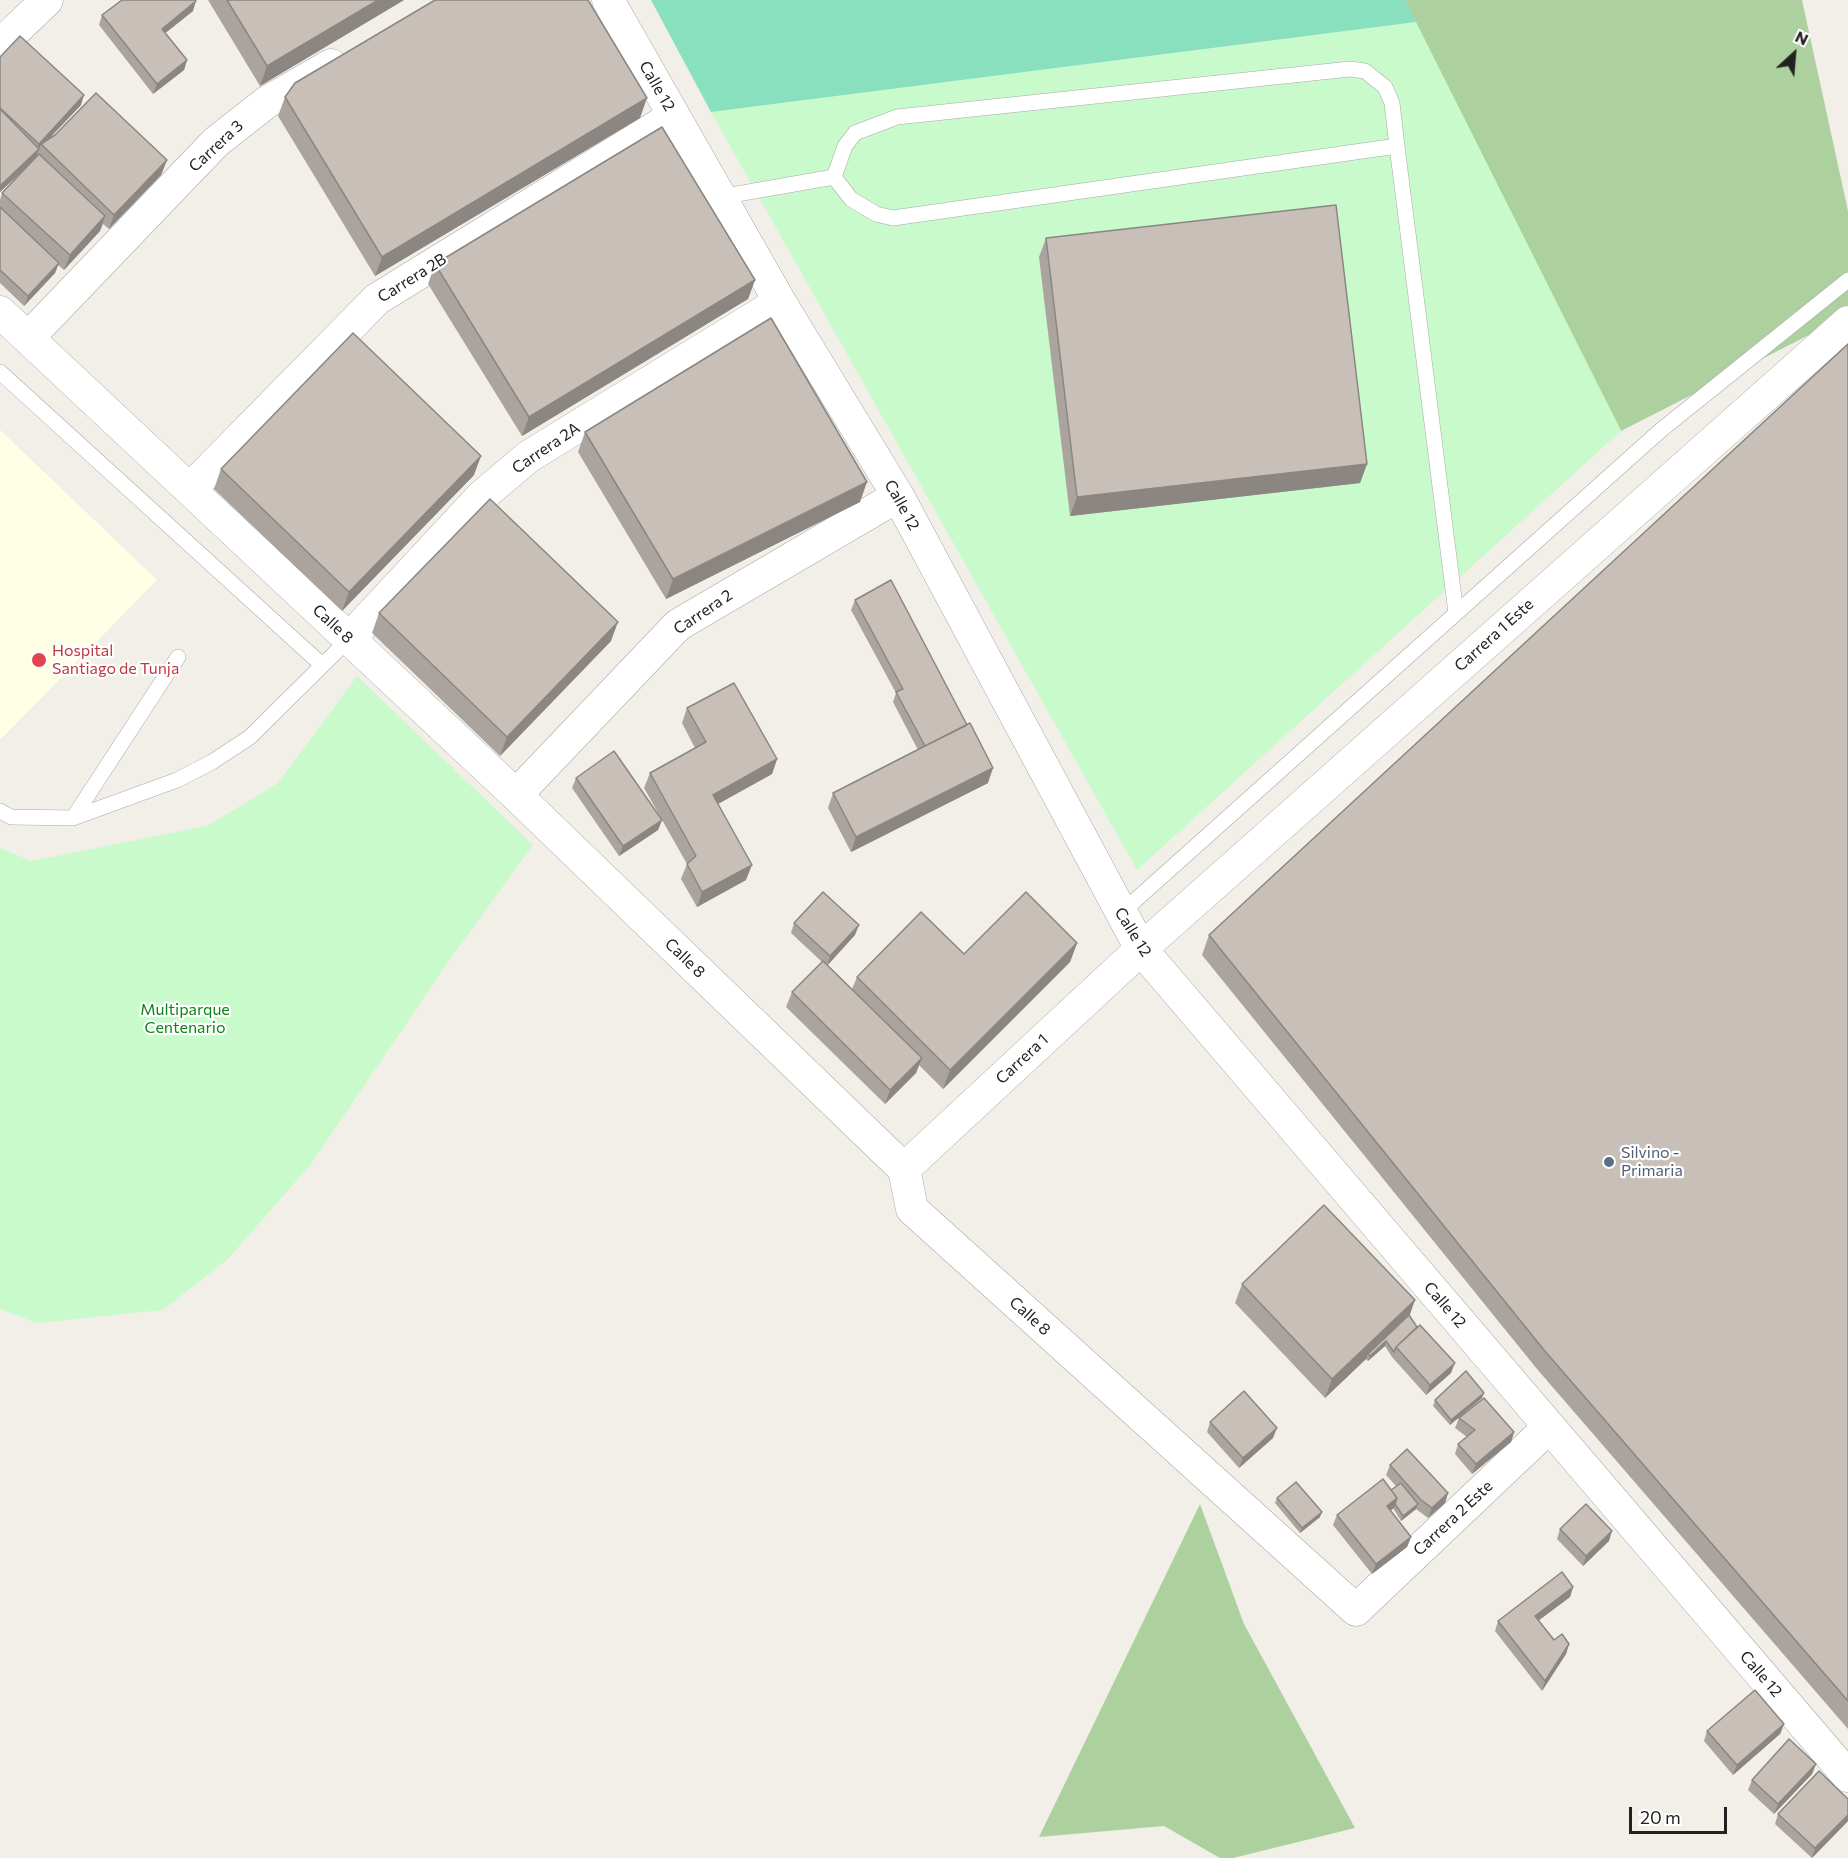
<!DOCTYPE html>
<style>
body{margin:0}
#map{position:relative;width:1848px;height:1858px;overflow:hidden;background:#f2efe9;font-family:Commissioner,sans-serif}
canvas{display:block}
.north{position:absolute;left:1764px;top:24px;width:60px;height:60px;-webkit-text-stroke:4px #fff;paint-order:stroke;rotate:26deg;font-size:16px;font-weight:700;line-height:24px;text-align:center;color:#222}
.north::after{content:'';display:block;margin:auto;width:21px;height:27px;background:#222;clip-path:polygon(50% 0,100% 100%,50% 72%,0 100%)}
.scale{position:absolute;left:1629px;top:1807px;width:98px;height:27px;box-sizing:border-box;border:3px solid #222;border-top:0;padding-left:8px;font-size:18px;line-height:21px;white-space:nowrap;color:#222;-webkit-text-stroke:4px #fff;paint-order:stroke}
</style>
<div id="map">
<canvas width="1848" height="1858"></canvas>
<div class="north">N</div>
<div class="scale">20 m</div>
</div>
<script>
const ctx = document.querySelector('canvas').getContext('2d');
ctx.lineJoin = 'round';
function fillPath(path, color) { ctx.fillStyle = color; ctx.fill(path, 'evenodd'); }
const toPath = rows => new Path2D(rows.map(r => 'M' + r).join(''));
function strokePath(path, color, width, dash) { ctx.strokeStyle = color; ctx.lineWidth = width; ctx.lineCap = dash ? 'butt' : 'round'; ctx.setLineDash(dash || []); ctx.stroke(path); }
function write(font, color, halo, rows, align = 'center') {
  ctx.font = font + ' Commissioner,sans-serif'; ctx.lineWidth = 4.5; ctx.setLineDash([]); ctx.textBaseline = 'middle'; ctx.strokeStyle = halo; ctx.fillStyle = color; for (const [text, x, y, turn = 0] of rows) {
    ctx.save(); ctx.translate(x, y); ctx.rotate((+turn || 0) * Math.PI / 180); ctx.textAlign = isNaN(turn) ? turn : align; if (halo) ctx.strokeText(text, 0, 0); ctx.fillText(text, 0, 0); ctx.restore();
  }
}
fillPath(toPath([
 [0,430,157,580,0,740]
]), '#ffffe5');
fillPath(toPath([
 [1404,0,1802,0,1848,211,1848,315,1621,431],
 [1200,1504,1244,1624,1355,1828,1233,1858,1220,1858,1164,1826,1039,1837]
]), '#add19e');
fillPath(toPath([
 [1416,22,1621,431,1137,870,711,112],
 [357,676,533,845,448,962,311,1164,228,1259,163,1310,37,1323,0,1309,0,848,32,861,207,826,278,783]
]), '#c8facc');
fillPath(toPath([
 [651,0,1405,0,1416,22,711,112]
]), '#88e0be');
const lane = toPath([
 [834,177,845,146,855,133,897,117,1350,69,1365,71,1385,87,1392,103,1397,146],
 [720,197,834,177,851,199,876,214,893,218,1397,146,1456,613],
 [0,372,322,665],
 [0,811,11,817,73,818,178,657],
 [73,818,177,780,212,762,250,737,349,639],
 [1121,913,1661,430,1848,280]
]);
const street = toPath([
 [608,0,780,302,898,496,1141,949,1848,1776],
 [0,45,47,0],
 [0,312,516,795,904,1169,912,1209,1356,1610,1549,1427],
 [28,338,216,142,267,102,331,65],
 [190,489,377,299,674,116],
 [349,639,482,496,528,457,780,302],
 [516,795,678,625,898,496],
 [904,1169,1141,949,1848,322]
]);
strokePath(lane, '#a9a9a9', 16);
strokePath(street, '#a9a9a9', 33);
strokePath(lane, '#fff', 15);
strokePath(street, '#fff', 32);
fillPath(toPath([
 [208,0,404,0,260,86],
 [193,11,165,33,187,60,184,70,153,94,99,25,102,15],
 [0,57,81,105,48,140,167,160,161,175,109,229,103,224,100,231,64,270,58,265,55,273,24,306,0,283,0,200,2,193,26,168,0,192],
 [285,97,640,118,375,276,278,116],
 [1046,238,1367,464,1360,483,1070,516,1039,257],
 [435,264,755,280,748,299,522,436,428,284],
 [1848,344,1848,1729,1537,1369,1202,955,1209,935],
 [585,432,860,502,666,599,578,452],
 [221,469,474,475,342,611,214,489],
 [855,600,988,783,851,852,828,808,833,793,918,750,893,702,896,693,851,610],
 [379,613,611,641,500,756,372,633],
 [687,708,777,759,772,774,718,804,746,880,697,907,681,879,687,864,644,788,650,773,695,748,682,723],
 [576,778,662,820,658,830,619,856,572,788],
 [794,923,855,935,827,965,852,989,857,977,964,954,1077,943,1070,962,943,1089,919,1065,916,1073,885,1104,786,1007,792,992,822,962,791,933],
 [1242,1284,1409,1315,1417,1327,1451,1373,1426,1395,1392,1357,1385,1346,1368,1361,1366,1359,1325,1398,1235,1303],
 [1482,1398,1450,1425,1433,1406,1435,1400],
 [1459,1418,1514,1432,1511,1442,1472,1474,1455,1454,1458,1444,1467,1437,1455,1428],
 [1210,1422,1273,1438,1239,1468,1207,1432],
 [1390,1465,1448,1493,1445,1503,1428,1518,1416,1509,1401,1521,1393,1508,1390,1511,1411,1537,1407,1547,1372,1574,1333,1525,1337,1515,1391,1490,1396,1486,1386,1475],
 [1277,1498,1320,1517,1300,1533,1275,1503],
 [1560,1529,1609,1541,1583,1566,1557,1539],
 [1573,1587,1570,1597,1538,1621,1554,1640,1569,1644,1566,1654,1542,1691,1495,1631,1498,1621],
 [1784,1724,1780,1734,1733,1775,1704,1741,1707,1731],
 [1816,1764,1812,1774,1774,1814,1748,1790,1752,1780],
 [1848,1799,1848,1821,1812,1858,1775,1824,1778,1814]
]), '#aba49e');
fillPath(toPath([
 [378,0,404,0,260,86,267,66],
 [196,1,193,11,158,39,162,29],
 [187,60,184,70,153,94,157,84],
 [84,95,81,105,42,146,41,144,35,159,0,192,0,186,35,153,39,144],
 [647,98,640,118,375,276,382,257],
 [167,160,161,175,109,229,114,215],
 [105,216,100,231,64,270,70,255],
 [59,263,55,273,24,306,28,296],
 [755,280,748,299,522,436,529,417],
 [481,456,474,475,342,611,349,592],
 [1367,464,1360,483,1070,516,1077,497],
 [867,482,860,502,666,599,673,579],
 [618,622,611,641,500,756,507,737],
 [777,759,772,774,707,810,713,795],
 [993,768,988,783,851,852,856,837],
 [662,820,658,830,619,856,623,846],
 [752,865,746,880,697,907,702,892],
 [859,925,855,935,827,966,830,956],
 [1077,943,1070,962,943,1089,950,1070],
 [922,1058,916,1073,885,1104,890,1090],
 [1415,1300,1408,1320,1368,1354,1366,1359,1325,1398,1332,1379],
 [1386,1341,1385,1346,1368,1361,1370,1356],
 [1455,1363,1451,1373,1426,1395,1430,1385],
 [1484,1393,1482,1398,1450,1425,1451,1420],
 [1277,1428,1273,1438,1239,1468,1243,1458],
 [1514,1432,1511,1442,1472,1474,1476,1464],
 [1448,1493,1445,1503,1428,1518,1432,1508],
 [1397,1498,1394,1508,1383,1516,1387,1506],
 [1418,1504,1416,1509,1401,1521,1403,1516],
 [1322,1512,1320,1517,1300,1533,1302,1528],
 [1612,1531,1609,1541,1583,1566,1586,1556],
 [1411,1537,1407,1547,1372,1574,1376,1564],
 [1573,1587,1570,1597,1531,1626,1535,1616],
 [1569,1644,1566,1654,1542,1691,1545,1681],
 [1784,1724,1780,1734,1733,1775,1737,1765],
 [1816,1764,1812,1774,1774,1814,1778,1804],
 [1848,1815,1848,1821,1812,1858,1815,1848]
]), '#8b8681');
const building = toPath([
 [122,0,195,0,196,1,162,29,187,60,157,84,102,15,122,0],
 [227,0,378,0,267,66,227,0],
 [435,0,588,0,647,98,382,257,285,97,295,83,435,0],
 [20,36,84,95,39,144,0,108,0,57,20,36],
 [96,93,167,160,114,215,41,144,55,135,96,93],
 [0,109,39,149,0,186,0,109],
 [662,127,755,280,529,417,435,264,662,127],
 [39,154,105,216,70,255,2,193,39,154],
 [1336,205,1367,464,1077,497,1046,238,1336,205],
 [0,207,59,263,28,296,0,270,0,207],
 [771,318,867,482,673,579,585,432,771,318],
 [353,333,481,456,349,592,221,469,353,333],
 [1848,344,1848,1701,1544,1350,1209,935,1848,344],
 [490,499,618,622,507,737,379,613,490,499],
 [891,580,967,725,925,746,896,692,903,689,855,600,891,580],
 [734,683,777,759,713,795,752,865,702,892,687,864,696,856,650,773,706,742,687,708,734,683],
 [970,723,993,768,856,837,833,793,970,723],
 [614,751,662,820,623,846,576,778,614,751],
 [823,892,859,925,830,956,794,923,823,892],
 [1026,892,1077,943,950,1070,857,977,921,912,964,954,1026,892],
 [823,961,922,1058,890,1090,792,992,823,961],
 [1324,1205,1415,1300,1332,1379,1242,1284,1324,1205],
 [1409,1315,1417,1327,1396,1347,1394,1352,1386,1341,1370,1356,1368,1354,1409,1315],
 [1420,1325,1455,1363,1430,1385,1396,1347,1420,1325],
 [1466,1371,1484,1393,1451,1420,1435,1400,1466,1371],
 [1244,1391,1277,1428,1243,1458,1210,1422,1244,1391],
 [1484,1398,1514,1432,1476,1464,1458,1444,1475,1430,1459,1418,1484,1398],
 [1407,1449,1448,1493,1432,1508,1420,1499,1390,1465,1407,1449],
 [1383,1479,1397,1498,1387,1506,1411,1537,1376,1564,1337,1515,1383,1479],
 [1296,1482,1322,1512,1302,1528,1277,1498,1296,1482],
 [1401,1483,1418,1504,1403,1516,1395,1504,1397,1498,1391,1490,1401,1483],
 [1586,1504,1612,1531,1586,1556,1560,1529,1586,1504],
 [1562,1572,1573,1587,1535,1616,1554,1640,1562,1634,1569,1644,1545,1681,1498,1621,1562,1572],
 [1755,1690,1784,1724,1737,1765,1707,1731,1755,1690],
 [1789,1739,1816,1764,1778,1804,1752,1780,1789,1739],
 [1819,1771,1848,1799,1848,1815,1815,1848,1778,1814,1819,1771]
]);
fillPath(building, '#c7bfb8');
strokePath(building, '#8b8681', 1.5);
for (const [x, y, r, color] of [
 [39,660,8,"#e0444e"],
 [1609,1162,6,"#5c6f8a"]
]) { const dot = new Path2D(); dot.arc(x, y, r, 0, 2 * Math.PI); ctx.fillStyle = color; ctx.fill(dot); strokePath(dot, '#fff', 2); }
write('16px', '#222', '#fff', [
 ["Calle 12",657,86,60],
 ["Carrera 3",216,146,-43],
 ["Carrera 2B",412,278,-32],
 ["Carrera 2A",546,448,-34],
 ["Calle 12",902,505,61],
 ["Carrera 2",703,612,-34],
 ["Calle 8",333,624,43],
 ["Carrera 1 Este",1494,635,-42],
 ["Calle 12",1133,932,58],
 ["Calle 8",685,958,44],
 ["Carrera 1",1022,1059,-43],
 ["Calle 12",1445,1305,49],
 ["Calle 8",1030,1316,42],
 ["Carrera 2 Este",1453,1518,-43],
 ["Calle 12",1761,1674,49]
]);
write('16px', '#be3a42', '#fff', [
 ["Hospital",52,651],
 ["Santiago de Tunja",52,669]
], 'left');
write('16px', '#0c8416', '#fff', [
 ["Multiparque",185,1010],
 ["Centenario",185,1028]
]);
write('16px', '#4e5e75', '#fff', [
 ["Silvino -",1621,1153],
 ["Primaria",1621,1171]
], 'left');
</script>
